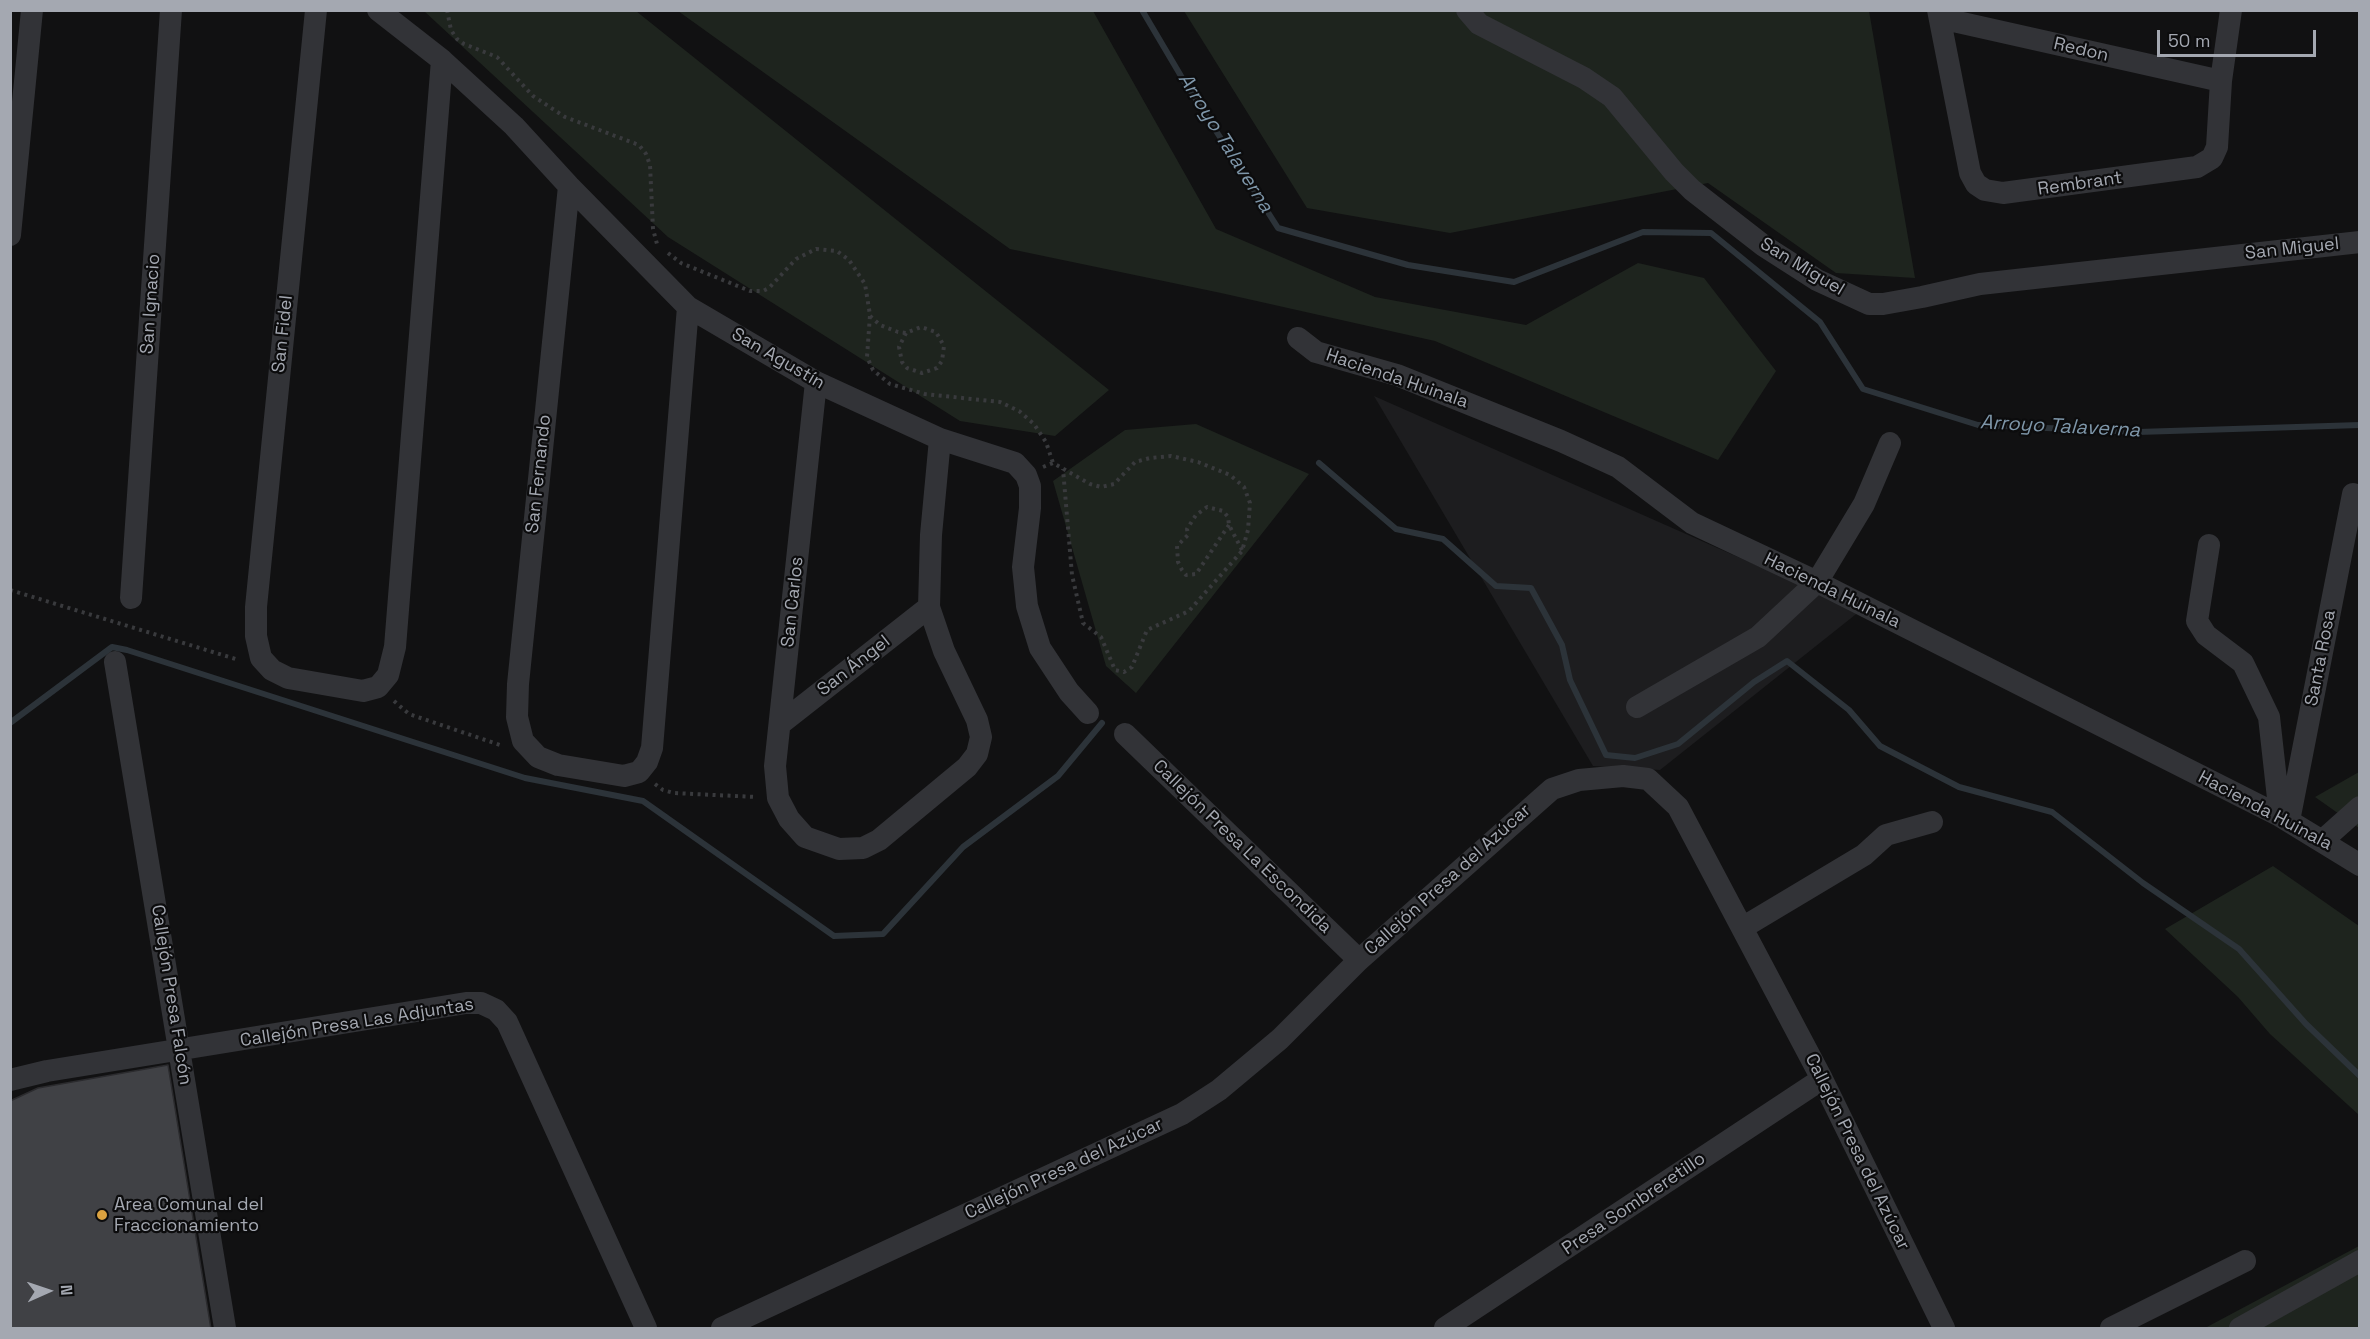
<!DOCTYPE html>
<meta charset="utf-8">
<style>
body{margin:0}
#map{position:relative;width:2370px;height:1339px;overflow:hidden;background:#111112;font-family:"Space Grotesk",sans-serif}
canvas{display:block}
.frame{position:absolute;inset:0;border:12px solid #a4a8b1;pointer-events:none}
.north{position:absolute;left:18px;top:1261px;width:60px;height:60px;-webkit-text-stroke:4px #0c0c0d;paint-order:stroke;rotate:87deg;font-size:16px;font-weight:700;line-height:24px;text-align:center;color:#a4a8b1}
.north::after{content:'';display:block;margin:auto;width:21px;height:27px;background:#a4a8b1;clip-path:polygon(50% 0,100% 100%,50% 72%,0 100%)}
.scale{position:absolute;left:2157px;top:30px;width:159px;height:27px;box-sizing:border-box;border:3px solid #a4a8b1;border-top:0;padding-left:8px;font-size:18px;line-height:21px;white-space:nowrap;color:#a4a8b1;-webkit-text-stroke:4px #0c0c0d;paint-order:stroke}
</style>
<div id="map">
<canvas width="2370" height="1339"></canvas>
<div class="frame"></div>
<div class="north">N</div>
<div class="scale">50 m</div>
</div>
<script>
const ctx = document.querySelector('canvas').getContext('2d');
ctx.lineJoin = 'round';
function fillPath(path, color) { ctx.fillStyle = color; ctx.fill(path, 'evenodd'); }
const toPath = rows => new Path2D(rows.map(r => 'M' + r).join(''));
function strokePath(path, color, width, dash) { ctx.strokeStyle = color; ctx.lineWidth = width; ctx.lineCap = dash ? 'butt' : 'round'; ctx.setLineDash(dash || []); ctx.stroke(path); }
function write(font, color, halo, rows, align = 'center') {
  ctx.font = font + ' "Space Grotesk",sans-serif'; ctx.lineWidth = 4.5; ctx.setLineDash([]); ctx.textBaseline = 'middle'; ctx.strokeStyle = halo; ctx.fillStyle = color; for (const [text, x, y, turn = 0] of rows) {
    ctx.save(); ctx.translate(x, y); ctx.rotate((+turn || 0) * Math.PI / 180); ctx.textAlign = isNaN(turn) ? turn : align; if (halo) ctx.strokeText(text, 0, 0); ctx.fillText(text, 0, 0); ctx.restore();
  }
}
fillPath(toPath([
 [1374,396,1860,611,1660,770,1593,766]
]), '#1d1d1f');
fillPath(toPath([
 [424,11,636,11,1109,390,1055,436,960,421,668,237],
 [678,11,1093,11,1216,229,1375,297,1526,325,1638,263,1704,278,1776,371,1718,460,1435,341,1221,293,1010,249],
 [1184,11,1869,11,1915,278,1836,273,1708,183,1450,233,1307,208],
 [1196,424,1309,474,1136,693,1106,666,1053,481,1125,430],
 [2359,772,2359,828,2315,797],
 [2273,866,2359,926,2359,1115,2270,1034,2238,997,2165,929],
 [2359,1246,2359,1328,2205,1328]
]), '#1e241e');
strokePath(toPath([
 [1142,10,1181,76,1278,228,1408,265,1514,282,1643,232,1711,233,1820,322,1863,389,1978,425,2138,432,2360,425],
 [1319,463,1396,529,1443,539,1496,586,1531,588,1562,645,1570,680,1606,755,1635,758,1678,744,1754,682,1787,661,1849,710,1880,746,1959,787,2052,812,2143,883,2239,949,2306,1024,2360,1076],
 [10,723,112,647,127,650,525,778,643,801,834,936,883,934,963,847,1058,776,1102,723]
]), '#2c3339', 6);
const building = toPath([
 [168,1065,211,1329,10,1329,10,1101,38,1088,168,1065]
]);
fillPath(building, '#404145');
strokePath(building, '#2b2b2e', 1.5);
strokePath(toPath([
 [447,10,451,30,457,39,464,44,497,57,533,96,565,117,639,145,646,154,650,165,653,229,657,244],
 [668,253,681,263,750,291,763,291,769,288,796,259,816,249,837,251,849,260,865,284,870,315,867,357,873,370,890,384,925,394,1000,402,1019,411,1034,424,1046,442,1053,463],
 [870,316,880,325,898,332,906,333,921,327,936,332,944,346,942,361,937,368,922,373,907,368,902,362,899,347,906,333],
 [1043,467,1053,463,1090,484,1101,487,1114,484,1135,462,1150,458,1171,456,1198,462,1230,475,1244,487,1250,503,1248,530,1242,551,1189,611,1147,630,1132,667,1124,672,1115,670,1101,637,1083,623,1072,575,1063,469],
 [1229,525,1196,574,1186,575,1182,570,1178,562,1177,546,1188,535,1187,529,1196,515,1207,507,1223,511,1228,517,1229,525,1242,550],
 [10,590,239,660],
 [394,701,409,714,503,746],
 [655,784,663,790,674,793,756,797]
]), '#393a3d', 4, [3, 4.5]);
strokePath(toPath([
 [316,10,256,607,256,636,261,658,272,670,288,678,363,691,378,687,388,675,395,647,442,60],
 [378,10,442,60,514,126,569,186,688,307,816,382,940,439,1015,463,1026,475,1030,486,1030,508,1023,567,1027,606,1040,648,1069,692,1088,713],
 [1467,10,1479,24,1584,78,1612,97,1674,172,1692,190,1764,246,1817,280,1869,304,1883,304,1922,297,1980,284,2360,242],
 [1938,10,1970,173,1976,184,1985,190,2003,193,2197,167,2212,158,2217,147,2221,81,2231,10],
 [1940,18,2221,81],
 [569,186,518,684,517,717,523,741,538,757,558,765,624,776,639,772,647,762,652,748,688,307],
 [10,235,32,10],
 [1298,338,1316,352,1397,375,1561,441,1618,467,1692,523,1817,582,2280,816,2360,865],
 [816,382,775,766,778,798,789,819,805,837,839,849,863,848,879,840,967,767,977,754,981,737,977,720,944,651,929,607,931,535,940,439],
 [2353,494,2289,821,2322,841,2360,807],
 [2209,545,2197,621,2206,635,2243,663,2269,717,2280,816],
 [131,598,171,10],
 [115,662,225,1328],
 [1637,707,1758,637,1817,582,1864,504,1890,443],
 [780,724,929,607],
 [1125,734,1359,960],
 [1742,928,1864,855,1886,835,1932,822],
 [10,1080,47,1071,466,1003,481,1003,496,1010,507,1022,646,1328],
 [722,1328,1182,1114,1219,1090,1280,1039,1359,960,1552,789,1579,780,1623,776,1648,779,1678,807,1822,1079,1944,1328],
 [1445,1328,1822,1079],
 [2111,1328,2245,1261],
 [2240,1328,2360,1261]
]), '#323337', 22);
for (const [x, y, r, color] of [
 [102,1215,6,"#dba240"]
]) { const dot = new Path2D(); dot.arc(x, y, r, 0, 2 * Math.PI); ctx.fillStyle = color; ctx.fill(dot); strokePath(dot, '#0c0c0d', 2); }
write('18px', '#a4a8b1', '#0c0c0d', [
 ["Redon",2081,50,13],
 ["Rembrant",2080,184,-8],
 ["San Miguel",2292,249,-6],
 ["San Miguel",1802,267,31],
 ["San Ignacio",151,304,-86],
 ["San Fidel",283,334,-84],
 ["San Agustín",778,359,30],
 ["Hacienda Huinala",1397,379,19],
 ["San Fernando",539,474,-84],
 ["Hacienda Huinala",1832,591,26],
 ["San Carlos",793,602,-84],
 ["Santa Rosa",2321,658,-79],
 ["San Ángel",854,666,-38],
 ["Hacienda Huinala",2265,811,28],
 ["Callejón Presa La Escondida",1242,847,44],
 ["Callejón Presa del Azúcar",1448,880,-42],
 ["Callejón Presa Falcón",171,995,81],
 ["Callejón Presa Las Adjuntas",357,1023,-9],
 ["Callejón Presa del Azúcar",1857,1152,64],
 ["Callejón Presa del Azúcar",1064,1169,-25],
 ["Presa Sombreretillo",1634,1204,-34]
]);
write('18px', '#a4a8b1', '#0c0c0d', [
 ["Area Comunal del",114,1205],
 ["Fraccionamiento",114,1226]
], 'left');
write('italic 20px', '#7e96a9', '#0c0c0d', [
 ["Arroyo Talaverna",1225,143,58],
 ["Arroyo Talaverna",2060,427,3]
]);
</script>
